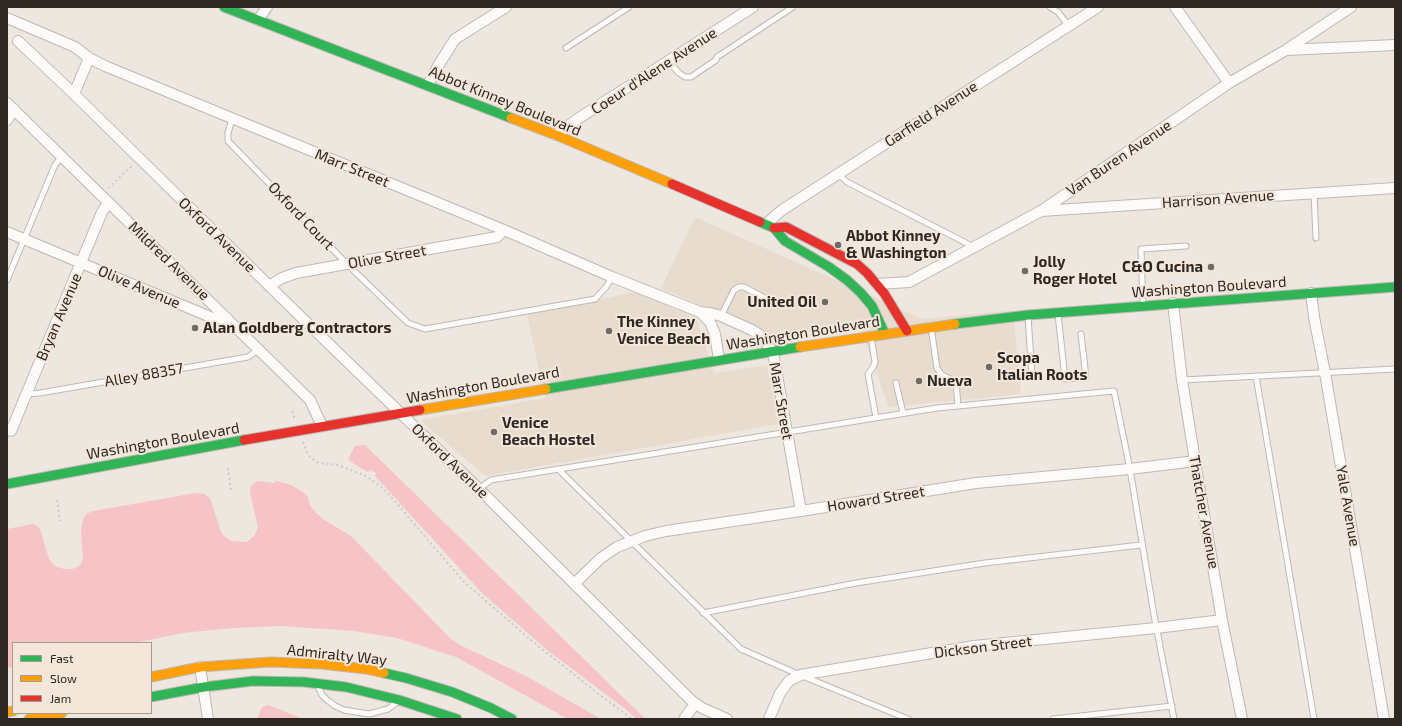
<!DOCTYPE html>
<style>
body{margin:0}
#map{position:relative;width:1402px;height:726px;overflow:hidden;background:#eee7e0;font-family:"Exo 2",sans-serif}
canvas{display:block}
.frame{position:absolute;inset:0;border:8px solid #2d2824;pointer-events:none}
.legend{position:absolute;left:12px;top:642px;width:140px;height:72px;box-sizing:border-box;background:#f4e7da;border:1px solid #a49b91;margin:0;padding:5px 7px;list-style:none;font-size:12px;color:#2d2824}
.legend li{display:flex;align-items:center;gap:8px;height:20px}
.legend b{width:20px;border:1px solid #a49b91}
</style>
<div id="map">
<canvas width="1402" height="726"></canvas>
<div class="frame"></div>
<ul class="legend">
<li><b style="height:5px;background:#30b455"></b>Fast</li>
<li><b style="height:5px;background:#ff9f0a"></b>Slow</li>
<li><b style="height:5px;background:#e5322d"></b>Jam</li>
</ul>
</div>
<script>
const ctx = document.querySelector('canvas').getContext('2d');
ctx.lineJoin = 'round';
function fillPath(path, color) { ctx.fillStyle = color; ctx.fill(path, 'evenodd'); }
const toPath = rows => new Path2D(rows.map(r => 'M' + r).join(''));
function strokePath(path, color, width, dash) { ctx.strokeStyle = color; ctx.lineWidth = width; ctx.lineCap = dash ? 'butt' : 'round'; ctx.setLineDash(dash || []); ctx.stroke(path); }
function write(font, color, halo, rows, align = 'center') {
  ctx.font = font + ' "Exo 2",sans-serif'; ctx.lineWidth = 4; ctx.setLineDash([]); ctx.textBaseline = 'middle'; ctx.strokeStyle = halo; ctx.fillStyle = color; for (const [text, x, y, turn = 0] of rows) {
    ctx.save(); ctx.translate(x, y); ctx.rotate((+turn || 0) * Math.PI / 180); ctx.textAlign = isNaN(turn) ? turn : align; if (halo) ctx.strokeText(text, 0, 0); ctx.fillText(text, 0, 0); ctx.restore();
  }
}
fillPath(toPath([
 [695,217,923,319,1013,310,1021,394,889,407,859,325,773,336,661,288],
 [634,292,696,317,714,373,767,365,778,424,485,476,420,420,545,398,527,315]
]), '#e8dcce');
fillPath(toPath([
 [365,445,632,706,646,719,636,719,628,711,547,650,481,592,375,476,376,473,370,470,368,472,354,464,348,459,355,446],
 [257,481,273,483,277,481,291,485,303,492,308,497,310,505,314,511,323,519,351,536,450,638,460,645,526,676,601,719,568,719,456,657,397,638,354,631,280,626,234,628,183,633,134,643,13,643,13,668,7,667,7,529,33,524,37,526,40,529,49,559,55,566,64,569,73,569,80,565,83,559,81,533,83,519,86,514,93,511,195,493,204,494,210,498,221,532,225,537,231,541,247,542,254,536,258,528,250,492,251,486],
 [269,705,303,719,257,719,262,707]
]), '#f6c4c6');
const lane = toPath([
 [1050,7,1058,12,1068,25],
 [566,48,629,7],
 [669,62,679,73,685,77,691,77,716,60,717,57,793,7],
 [232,119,228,133,228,141,347,264,408,323,425,329,595,299,606,287,612,277],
 [838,174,847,182,974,247],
 [1314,193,1316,238],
 [7,280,55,165,62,156],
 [1143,305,1141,249,1186,246],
 [1058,314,1065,379,1086,377,1081,334],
 [721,316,734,290,739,287,744,287,778,305],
 [1028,316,1032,376],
 [931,327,937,368,942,375,956,382,958,406],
 [871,337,875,362,873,367,868,374,876,418],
 [1256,376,1314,719],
 [1182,380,1395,369],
 [896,383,903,413],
 [27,394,40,393,248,357,258,350],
 [558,469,741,649,800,675,908,719],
 [479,489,491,480,937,408,1114,391,1130,469,1154,615,1174,719],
 [703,613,856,583,985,563,1141,545],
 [318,686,322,695,326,699,335,706,344,710,369,714,388,709,397,702],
 [1053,719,1172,706]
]);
const street = toPath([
 [1175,7,1229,83],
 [7,18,75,47,89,58,105,66,504,230,612,277,700,312,710,313,721,316,752,330,760,335,773,352,801,511],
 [258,20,267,7],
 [18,41,74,94,301,317,479,489,692,701,702,708,727,719],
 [1286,50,1395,45],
 [428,85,438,66,455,39,506,7],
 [74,94,89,58],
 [7,103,310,400,322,426],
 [7,120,14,109],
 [556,135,579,118,753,7],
 [1041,211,1395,188],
 [766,224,782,210,1098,7],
 [7,232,213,318,227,318],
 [877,284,909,282,1041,211,1229,83,1286,50,1351,7],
 [269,286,282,278,296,273,497,237,504,230],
 [1311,293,1314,317,1325,373,1384,719],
 [1173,303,1182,380,1195,461,1222,620,1242,719],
 [700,312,710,322,715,334,719,360],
 [11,431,102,212,108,203],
 [574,584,601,558,617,547,645,536,666,531,801,511,976,483,1130,469,1195,461],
 [200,667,208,719],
 [684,719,695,704],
 [769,719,780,693,789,681,800,675,974,646,1156,628,1222,620]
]);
const fast = toPath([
 [224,7,511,118],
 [760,222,774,228,785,241,829,267,847,280,861,293,872,306,885,334],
 [955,324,1028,315,1395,287],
 [546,389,800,347],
 [7,484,244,440],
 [384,673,406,678,452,692,491,708,512,719],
 [151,697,204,687,253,681,304,682,346,687,399,700,457,719]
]);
const slow = toPath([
 [511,118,556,135,672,184],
 [800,347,955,324],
 [420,410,546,389],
 [151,677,200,667,270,662,321,664,366,669,384,673],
 [7,712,13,711],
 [29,719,62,713]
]);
const jam = toPath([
 [672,184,760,222],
 [774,228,786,227,857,264,867,273,884,293,907,331],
 [244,440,420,410]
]);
strokePath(lane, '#beb8b3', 7);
strokePath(street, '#beb8b3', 12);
strokePath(fast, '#beb8b3', 11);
strokePath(slow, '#beb8b3', 11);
strokePath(jam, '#beb8b3', 11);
strokePath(toPath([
 [108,188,133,165],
 [292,411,295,419],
 [303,442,308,455,314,460,319,463,338,465,366,476,376,483,386,491,464,582,532,641,596,692,632,719],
 [228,468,231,490],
 [57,500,60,521]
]), '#cbc9c8', 2, [2, 3]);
strokePath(lane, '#fcfbfa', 5);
strokePath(street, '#fcfbfa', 10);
strokePath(fast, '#30b455', 9);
strokePath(slow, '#ff9f0a', 9);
strokePath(jam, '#e5322d', 9);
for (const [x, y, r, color] of [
 [838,245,4,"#716b66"],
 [1211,267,4,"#716b66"],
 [1025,271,4,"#716b66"],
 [825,302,4,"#716b66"],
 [195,328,4,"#716b66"],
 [609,331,4,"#716b66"],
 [989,367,4,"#716b66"],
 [919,381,4,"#716b66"],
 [494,432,4,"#716b66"]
]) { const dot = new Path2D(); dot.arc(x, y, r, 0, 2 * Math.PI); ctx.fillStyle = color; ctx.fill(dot); strokePath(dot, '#f4e7da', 1.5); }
write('15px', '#2d2824', '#f4e7da', [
 ["Coeur d'Alene Avenue",654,71,-33],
 ["Abbot Kinney Boulevard",505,101,22],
 ["Garfield Avenue",931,114,-33],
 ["Van Buren Avenue",1119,158,-34],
 ["Marr Street",352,168,22],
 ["Harrison Avenue",1218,199,-4],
 ["Oxford Court",301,216,46],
 ["Oxford Avenue",217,235,44],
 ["Olive Street",387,257,-10],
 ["Mildred Avenue",169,261,44],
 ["Olive Avenue",139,287,23],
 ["Washington Boulevard",1209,287,-4],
 ["Bryan Avenue",59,317,-67],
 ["Washington Boulevard",803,333,-9],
 ["Alley 88357",144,375,-10],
 ["Washington Boulevard",483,385,-10],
 ["Marr Street",781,401,80],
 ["Washington Boulevard",163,441,-10],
 ["Oxford Avenue",450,461,44],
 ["Howard Street",876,499,-9],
 ["Yale Avenue",1348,506,80],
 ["Thatcher Avenue",1204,512,80],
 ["Dickson Street",983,647,-7],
 ["Admiralty Way",337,655,6]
]);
write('bold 15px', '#2d2824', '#f4e7da', [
 ["Abbot Kinney",846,236],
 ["& Washington",846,253],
 ["Jolly",1033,262],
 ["Roger Hotel",1033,279],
 ["C&O Cucina",1203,267,"right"],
 ["United Oil",817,302,"right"],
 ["The Kinney",617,322],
 ["Venice Beach",617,339],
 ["Alan Goldberg Contractors",203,328],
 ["Scopa",997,358],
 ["Italian Roots",997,375],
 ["Nueva",927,381],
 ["Venice",502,423],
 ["Beach Hostel",502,440]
], 'left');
</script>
